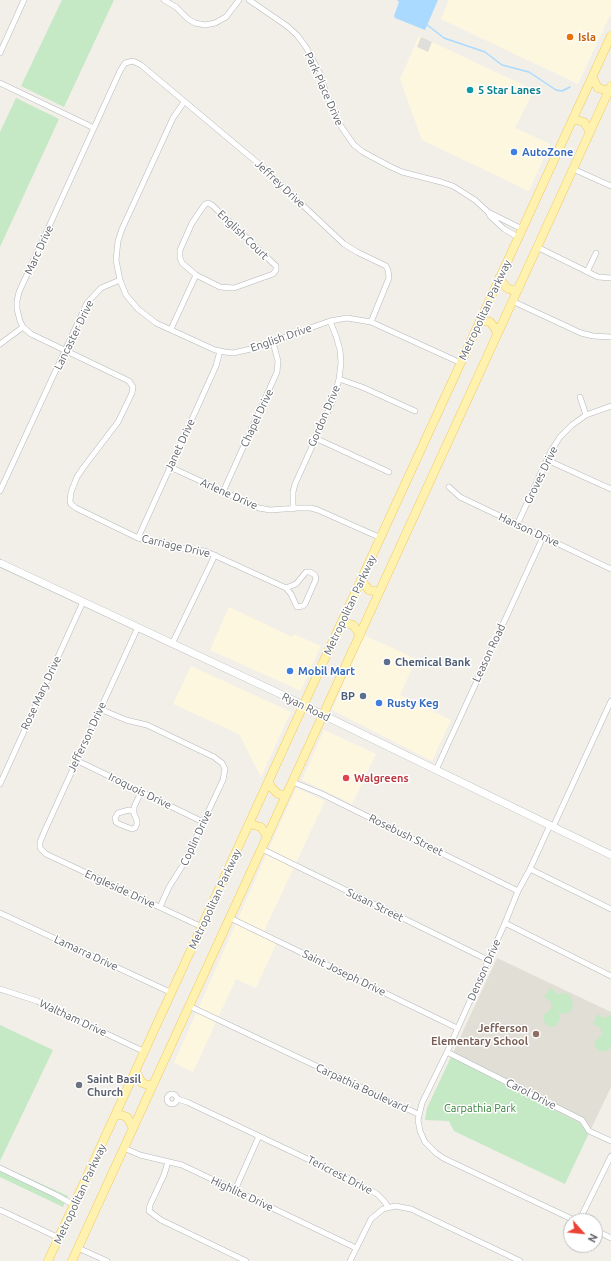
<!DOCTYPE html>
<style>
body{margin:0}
#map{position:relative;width:611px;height:1261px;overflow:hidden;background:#f1efe8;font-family:Ubuntu,sans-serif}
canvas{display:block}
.north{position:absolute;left:563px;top:1213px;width:40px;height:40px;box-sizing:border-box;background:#fff;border:1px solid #bfc1c3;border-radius:50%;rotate:117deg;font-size:11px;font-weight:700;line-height:16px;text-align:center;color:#5f6368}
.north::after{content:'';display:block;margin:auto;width:14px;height:18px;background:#ea4335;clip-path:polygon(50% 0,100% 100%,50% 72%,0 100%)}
</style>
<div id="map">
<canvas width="611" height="1261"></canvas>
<div class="north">N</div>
</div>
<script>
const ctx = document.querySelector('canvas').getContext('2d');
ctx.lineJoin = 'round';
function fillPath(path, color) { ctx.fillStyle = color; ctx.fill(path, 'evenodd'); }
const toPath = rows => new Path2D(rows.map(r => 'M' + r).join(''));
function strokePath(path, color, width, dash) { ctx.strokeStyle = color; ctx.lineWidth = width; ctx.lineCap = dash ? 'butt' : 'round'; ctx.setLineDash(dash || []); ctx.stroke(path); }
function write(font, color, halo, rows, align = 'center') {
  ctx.font = font + ' Ubuntu,sans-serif'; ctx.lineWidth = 3; ctx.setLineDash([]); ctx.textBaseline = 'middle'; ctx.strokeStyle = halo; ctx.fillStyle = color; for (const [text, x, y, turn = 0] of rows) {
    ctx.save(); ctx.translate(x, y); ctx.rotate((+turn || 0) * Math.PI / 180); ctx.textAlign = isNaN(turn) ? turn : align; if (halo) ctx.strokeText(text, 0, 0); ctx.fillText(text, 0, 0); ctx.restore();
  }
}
fillPath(toPath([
 [449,0,611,0,611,13,578,84,441,19],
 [419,36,534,90,515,128,550,144,529,191,422,140,400,79],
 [229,607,292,637,294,634,321,646,301,691,210,650],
 [364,635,416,659,400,695,451,720,432,761,332,710],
 [191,666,291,712,261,777,239,734,173,704],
 [324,730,376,754,352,804,302,780],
 [296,788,325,801,264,931,279,938,256,988,236,979,193,1072,174,1063]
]), '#fef7e0');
fillPath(toPath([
 [421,37,432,42,428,52,417,47]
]), '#e0deda');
fillPath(toPath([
 [497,958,611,1012,611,1087,591,1129,451,1057]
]), '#e1ded6');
fillPath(toPath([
 [62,0,114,0,64,107,21,86],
 [16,98,59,119,0,247,0,132],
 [550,988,558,994,566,993,571,997,573,1003,572,1010,565,1014,558,1013,560,1017,559,1020,557,1025,552,1027,547,1025,544,1021,543,1016,551,1009,551,1002,544,997],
 [597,1014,604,1018,611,1015,611,1044,610,1049,603,1052,599,1051,594,1045,597,1039,602,1035,600,1027,593,1024],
 [0,1025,53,1050,0,1161],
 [451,1057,591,1129,565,1184,454,1131,449,1121,425,1120,427,1108],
 [0,1165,68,1196,63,1207,0,1177]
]), '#c5e8c5');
fillPath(toPath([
 [397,0,438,0,425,30,395,18,394,16,399,2]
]), '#aadaff');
strokePath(toPath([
 [426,24,444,38,485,52,502,65,529,72,556,90,562,91,570,87]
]), '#aadaff', 1.5);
const street = toPath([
 [164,0,176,7,188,19,195,23,205,25,215,23,226,17,239,0],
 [249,0,287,26,297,35,306,47,320,74,328,99,338,122,354,145,363,152,391,167,402,172,441,182,453,186,475,200,488,212],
 [0,53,24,0],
 [0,83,94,128],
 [184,102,173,118,122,229,118,241,116,260,120,280,126,295,138,309,156,323,215,350,225,352,233,353,251,349,330,321,347,318,371,322,461,363],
 [573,169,611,186],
 [518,237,504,229,490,216,488,212,522,229],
 [537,247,598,277,611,278],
 [587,272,596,253],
 [512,301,581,333,593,336,611,337],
 [171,329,196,275,182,263,180,258,180,250,192,223,205,204,208,203,212,205,276,266,276,270,273,274,234,288,220,287,196,275],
 [0,344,23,327],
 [339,379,362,387,415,411],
 [580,397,586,415],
 [315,438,389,472],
 [547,460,611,489],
 [170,467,259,508,270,510,298,508,311,508,318,510,381,538],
 [449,487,460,497,611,569],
 [0,491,87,303,101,288,120,280],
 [223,492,277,372,278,361,273,342],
 [293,509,293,492,295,484,334,398,339,379,341,363,340,350,336,336,330,321],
 [517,525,551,451,560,437,572,425,586,415,611,406],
 [138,538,207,386,216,366,220,351],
 [286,588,296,584,306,572,310,572,315,575,316,579,305,604,303,606,297,607,291,594,286,588,205,551,185,549,160,541,149,541,138,538,76,508,71,504,70,501,71,492,77,477,83,468,118,422,132,393,133,387,129,381,31,334,23,327,20,321,17,309,17,301,19,292,120,71,125,63,133,61,141,65,259,164,344,244,357,252,386,266,388,270,389,278,371,322],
 [138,627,45,830,40,842,40,848,46,854,202,927],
 [172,644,215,555],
 [100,709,126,720,147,725,214,757,222,763,225,769,223,780,183,865,169,887,160,907],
 [76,760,203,822],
 [436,770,543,537],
 [293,782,322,794,518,891],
 [0,784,83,602],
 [129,810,133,811,137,821,137,824,135,828,132,829,119,824,116,822,115,818,118,813,129,810],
 [134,812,134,807,141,792],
 [550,825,530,869,518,891,505,923,447,1052,422,1103,418,1120,420,1131,425,1142,436,1153,443,1158,576,1221],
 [553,827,611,701],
 [262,849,488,960],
 [530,869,611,909],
 [0,913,172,993],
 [230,918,457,1028],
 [505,923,611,976],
 [0,989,37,1001,145,1052],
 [189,1006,418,1114],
 [447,1052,582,1120,589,1131,611,1141],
 '167 1099a5 5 0 1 1 10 0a5 5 0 1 1-10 0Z',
 [177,1099,187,1102,356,1182,377,1194,384,1201,388,1207],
 [124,1148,140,1155,182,1165,356,1248],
 [168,1162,164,1175,150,1205,149,1211,161,1220,246,1261],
 [0,1168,56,1195,74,1205],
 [235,1190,259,1136],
 [0,1210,59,1238],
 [579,1221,611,1156],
 [595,1230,611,1238],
 [78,1248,107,1261],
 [350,1261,371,1219,383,1209,395,1206,411,1209,520,1261]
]);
const secondary = toPath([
 [0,563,274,691,611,855]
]);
const primary = toPath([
 [592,77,598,88,605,90,609,90],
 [573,119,584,122,590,132],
 [499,278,507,288,512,290,517,289],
 [480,320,490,322,495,328,497,333],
 [362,579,364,584,369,590,379,592],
 [343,622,353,625,360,635],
 [269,782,271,787,278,794,286,795],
 [250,824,261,827,265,833,267,838],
 [136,1072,142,1083,148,1085,153,1085],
 [116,1115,121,1115,127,1117,133,1128],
 [48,1261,611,36],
 [72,1261,323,715,611,86]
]);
strokePath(street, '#b5b8bc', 6);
strokePath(secondary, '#b6babf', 8);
strokePath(primary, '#f2c960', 9);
strokePath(street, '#fff', 5);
strokePath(secondary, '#fff', 7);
strokePath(primary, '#fff2af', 8);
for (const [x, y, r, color] of [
 [570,37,4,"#e8710a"],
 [470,90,4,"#0f9aa8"],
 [514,152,4,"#3f7fe0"],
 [387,662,4,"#5c6f8a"],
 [290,671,4,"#3f7fe0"],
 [363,696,4,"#5c6f8a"],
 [379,703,4,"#3f7fe0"],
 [346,778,4,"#e0444e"],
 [536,1034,4,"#8d6e63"],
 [79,1085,4,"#6b7280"]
]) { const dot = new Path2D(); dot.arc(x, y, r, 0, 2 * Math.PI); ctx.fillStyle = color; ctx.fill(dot); strokePath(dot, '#fff', 1.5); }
write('bold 11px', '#c56008', '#fff', [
 ["Isla",578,37]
], 'left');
write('11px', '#5f6368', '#fff', [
 ["Park Place Drive",324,89,66],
 ["Jeffrey Drive",280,184,43],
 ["English Court",243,235,44],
 ["Marc Drive",39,250,-65],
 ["Metropolitan Parkway",485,310,-65],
 ["Lancaster Drive",74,335,-64],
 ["English Drive",281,338,-19],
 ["Gordon Drive",324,416,-67],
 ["Chapel Drive",257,418,-65],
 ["Janet Drive",180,445,-65],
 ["Groves Drive",541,475,-64],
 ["Arlene Drive",229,494,24],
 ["Hanson Drive",529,530,25],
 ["Carriage Drive",176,546,13],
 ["Metropolitan Parkway",350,605,-65],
 ["Leason Road",489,653,-65],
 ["Rose Mary Drive",41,693,-65],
 ["Ryan Road",306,707,26],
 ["Jefferson Drive",87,737,-65],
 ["Iroquois Drive",140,791,26],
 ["Rosebush Street",406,835,26],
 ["Coplin Drive",196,838,-65],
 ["Engleside Drive",120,889,25],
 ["Metropolitan Parkway",215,899,-65],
 ["Susan Street",375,905,26],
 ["Lamarra Drive",86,953,25],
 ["Denson Drive",484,970,-66],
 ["Saint Joseph Drive",344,973,26],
 ["Waltham Drive",73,1018,25],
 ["Carpathia Boulevard",362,1088,25],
 ["Carol Drive",531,1094,27],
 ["Tericrest Drive",340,1175,27],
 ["Metropolitan Parkway",80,1194,-65],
 ["Highlite Drive",242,1194,25]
]);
write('bold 11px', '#0d838f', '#fff', [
 ["5 Star Lanes",478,90]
], 'left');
write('bold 11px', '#366cbe', '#fff', [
 ["AutoZone",522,152],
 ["Mobil Mart",298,671],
 ["Rusty Keg",387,703]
], 'left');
write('bold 11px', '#4e5e75', '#fff', [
 ["Chemical Bank",395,662],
 ["BP",355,696,"right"]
], 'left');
write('bold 11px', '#be3a42', '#fff', [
 ["Walgreens",354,778]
], 'left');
write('bold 11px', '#785e54', '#fff', [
 ["Jefferson",528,1028],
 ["Elementary School",528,1041]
], 'right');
write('bold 11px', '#5b616d', '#fff', [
 ["Saint Basil",87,1079],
 ["Church",87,1092]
], 'left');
write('11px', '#348238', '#fff', [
 ["Carpathia Park",480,1108]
]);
</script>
